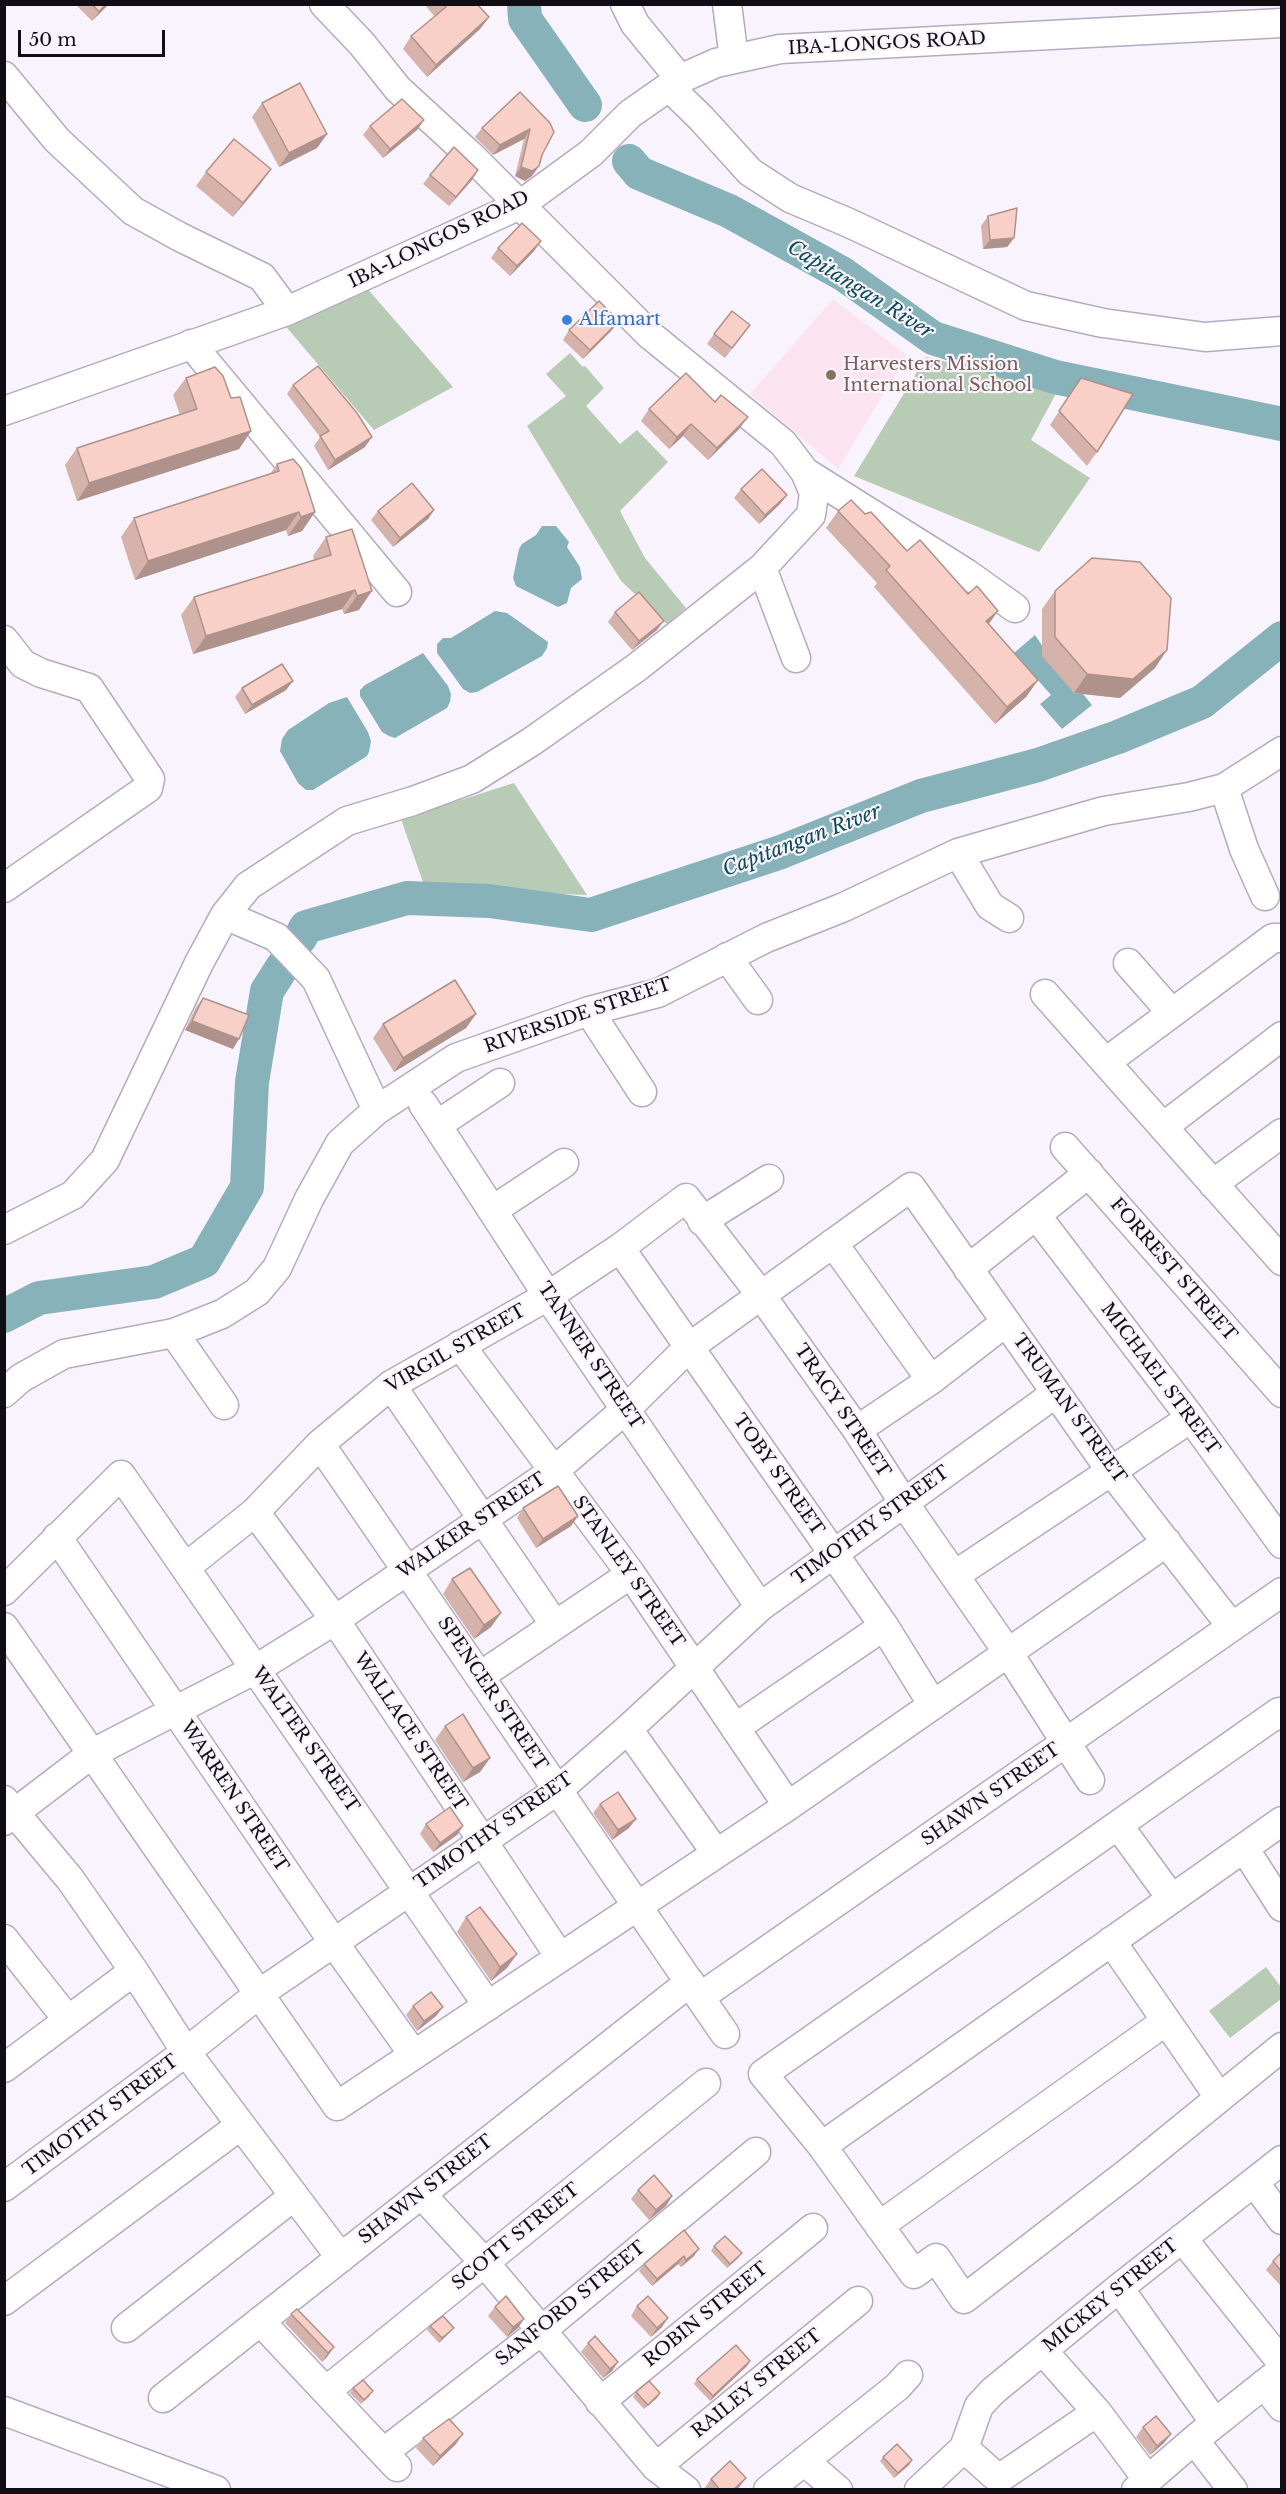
<!DOCTYPE html>
<style>
body{margin:0}
#map{position:relative;width:1286px;height:2494px;overflow:hidden;background:#f8f3fd;font-family:"Libre Baskerville",serif}
canvas{display:block}
.frame{position:absolute;inset:0;border:6px solid #110d15;pointer-events:none}
.scale{position:absolute;left:18px;top:30px;width:147px;height:27px;box-sizing:border-box;border:3px solid #110d15;border-top:0;padding-left:8px;font-size:18px;line-height:21px;white-space:nowrap;color:#110d15;-webkit-text-stroke:4px #f8f3fd;paint-order:stroke}
</style>
<div id="map">
<canvas width="1286" height="2494"></canvas>
<div class="frame"></div>
<div class="scale">50 m</div>
</div>
<script>
const ctx = document.querySelector('canvas').getContext('2d');
ctx.lineJoin = 'round';
function fillPath(path, color) { ctx.fillStyle = color; ctx.fill(path, 'evenodd'); }
const toPath = rows => new Path2D(rows.map(r => 'M' + r).join(''));
function strokePath(path, color, width, dash) { ctx.strokeStyle = color; ctx.lineWidth = width; ctx.lineCap = dash ? 'butt' : 'round'; ctx.setLineDash(dash || []); ctx.stroke(path); }
function write(font, color, halo, rows, align = 'center') {
  ctx.font = font + ' "Libre Baskerville",serif'; ctx.lineWidth = 4.5; ctx.setLineDash([]); ctx.textBaseline = 'middle'; ctx.strokeStyle = halo; ctx.fillStyle = color; for (const [text, x, y, turn = 0] of rows) {
    ctx.save(); ctx.translate(x, y); ctx.rotate((+turn || 0) * Math.PI / 180); ctx.textAlign = isNaN(turn) ? turn : align; if (halo) ctx.strokeText(text, 0, 0); ctx.fillText(text, 0, 0); ctx.restore();
  }
}
fillPath(toPath([
 [833,299,907,355,838,469,750,394]
]), '#fbe4f0');
fillPath(toPath([
 [365,286,453,387,374,430,282,322],
 [570,353,583,367,585,366,604,388,586,406,620,444,637,430,668,462,620,511,645,558,686,608,667,624,621,581,527,426,566,396,546,374],
 [926,357,1059,388,1031,440,1090,478,1039,552,854,476],
 [514,783,587,895,425,888,401,819],
 [1266,1967,1281,1987,1281,1999,1230,2038,1209,2011]
]), '#b8cbb4');
fillPath(toPath([
 [542,526,556,526,569,542,567,547,580,567,582,579,571,588,567,603,558,607,516,586,513,578,519,549,522,544,536,535],
 [495,611,507,613,548,642,547,648,542,656,477,692,470,693,463,689,437,653,437,644,443,638,451,638],
 [1035,635,1074,693,1083,694,1092,705,1062,729,1040,704,1051,695,1014,653],
 [423,653,448,686,451,694,450,702,447,708,395,738,389,736,382,732,360,696,360,690,365,685],
 [347,697,368,732,371,741,369,752,367,756,313,790,306,790,298,783,280,751,282,739,288,730,329,703]
]), '#87b2ba');
strokePath(toPath([
 [524,4,525,19,585,105],
 [629,161,639,173,729,211,843,274,933,338,1055,377,1282,424],
 [300,938,306,927,407,898,489,901,591,915,781,852,921,796,1038,765,1118,737,1202,702,1282,638],
 [4,1316,39,1298,154,1282,204,1261,247,1187,252,1082,267,991,283,966]
]), '#87b2ba', 34);
const minor = toPath([
 [625,4,635,24,680,79],
 [727,4,734,59],
 [4,76,57,140,133,211,180,237,262,277,287,311],
 [669,87,701,118,750,172,790,198,849,223,1026,306,1103,323,1205,337,1282,331],
 [191,344,397,592],
 [4,411,287,311,520,205,591,153,630,114,680,79,716,63,780,49,1282,23],
 [805,472,966,573,1015,608],
 [762,568,796,658],
 [4,640,23,664,41,673,89,688,150,779,148,788,4,888],
 [1224,788,1244,849,1265,896],
 [958,853,990,906,1009,918],
 [225,915,276,937,316,979,377,1110],
 [727,957,758,1000],
 [1128,963,1172,1013],
 [1045,994,1282,1261],
 [589,1011,642,1092],
 [1106,1062,1273,938,1282,938],
 [423,1104,548,1296,760,1607],
 [437,1125,500,1083],
 [1163,1127,1282,1036],
 [1065,1147,1282,1393],
 [1213,1184,1282,1133],
 [493,1210,564,1163],
 [1036,1215,1191,1418,1282,1544],
 [702,1221,769,1179],
 [4,1230,73,1195,105,1160,199,963,225,915,248,886,347,821,413,801,472,779,531,742,636,668,762,568,811,515,814,493,805,472,783,443,650,335,471,156,398,89,362,44,324,4],
 [833,1243,931,1380],
 [620,1248,884,1626,933,1705],
 [968,1269,1089,1173],
 [174,1333,224,1405],
 [460,1345,631,1574,788,1806],
 [391,1385,555,1625],
 [4,1393,21,1378,64,1354,174,1333,222,1314,257,1292,277,1268,309,1199,340,1143,377,1110,456,1058,589,1011,658,993,766,938,844,907,958,853,1104,811,1189,797,1224,788,1282,751],
 [857,1430,931,1380,1006,1322],
 [320,1444,725,2034],
 [255,1512,335,1620,560,1957],
 [57,1537,334,1943,414,2055],
 [186,1567,255,1512,320,1444,391,1385,548,1296,620,1248,686,1198,761,1295,857,1430,904,1503,1009,1654,1090,1780],
 [955,1575,1191,1418],
 [4,1591,121,1475,488,2006],
 [4,1627,337,2106,788,1806,1167,1542],
 [480,1676,631,1574],
 [1282,1716,1279,1712,763,2074,822,2146,914,2274,936,2258,964,2299,1131,2170,1282,2047],
 [735,1728,884,1626],
 [628,1729,716,1853],
 [4,1800,70,1879,134,1971,186,2052,341,2258],
 [4,1821,93,1753,256,1669,335,1620,555,1470,626,1409,688,1348,911,1187,1111,1471,1232,1627],
 [1118,1825,1172,1899],
 [1244,1848,1282,1907],
 [4,1939,68,2020],
 [1111,1941,1219,2097],
 [700,1997,1282,1592],
 [4,2068,134,1971],
 [822,2146,1282,1821],
 [1254,2182,1282,2220],
 [4,2187,186,2052,260,1993,558,1790,628,1729,760,1607,1056,1393],
 [421,2194,484,2262,656,2467,686,2490],
 [879,2226,1166,2021],
 [1182,2238,1282,2363],
 [1119,2288,1215,2423],
 [4,2301,241,2125],
 [260,2321,397,2467],
 [126,2328,294,2196],
 [1043,2351,1097,2412,1148,2480],
 [1264,2384,1282,2407],
 [326,2391,706,2083],
 [163,2398,690,1982],
 [600,2402,813,2228],
 [4,2411,216,2490],
 [1194,2440,1233,2490],
 [964,2448,994,2475,1003,2476,1097,2412],
 [384,2452,541,2331,756,2152],
 [804,2461,838,2490],
 [656,2467,858,2301],
 [768,2490,897,2387,908,2375],
 [919,2490,964,2448,979,2406,993,2391,1119,2288,1282,2160],
 [1136,2490,1194,2440,1282,2370]
]);
strokePath(minor, '#b5aac1', 31);
strokePath(minor, '#fff', 28);
fillPath(toPath([
 [75,4,109,4,92,21],
 [424,4,477,4,489,17,480,29,427,77,403,49,411,36,435,17],
 [520,92,542,155,539,166,532,176,525,181,515,176,524,139,493,155,475,137,482,128],
 [262,103,327,134,317,148,279,167,252,117],
 [424,120,417,130,383,158,363,135,370,126],
 [478,170,472,180,449,206,423,184,430,175],
 [206,172,261,183,233,217,196,186],
 [988,216,1014,238,1007,247,983,249,981,226],
 [541,241,534,251,510,276,491,258,498,248],
 [750,325,725,358,707,344,714,334],
 [569,330,612,330,583,359,563,340],
 [186,378,231,398,251,431,239,449,77,501,65,465,77,448,180,415,173,395],
 [1081,378,1097,452,1087,466,1050,425],
 [293,385,365,447,328,470,314,446,320,437,287,394],
 [715,402,748,417,739,429,708,460,683,436,669,449,641,421,649,409],
 [277,464,315,512,302,531,288,536,286,530,135,580,121,537,134,518,270,474],
 [741,489,787,495,780,504,759,524,734,498],
 [434,510,428,519,393,547,371,520,378,511],
 [838,511,865,514,907,551,989,624,1038,680,1026,697,995,724,874,587,877,583,826,528],
 [352,529,359,610,344,614,342,609,193,654,181,615,194,597,314,560,313,556,326,537],
 [1055,591,1155,668,1120,698,1074,693,1042,656,1042,609],
 [615,612,657,630,632,650,608,622],
 [293,681,286,690,245,714,235,697,242,688],
 [203,998,233,1049,185,1030,196,1007],
 [476,1014,466,1028,394,1072,373,1038,383,1024],
 [523,1508,578,1516,571,1526,536,1548,517,1518],
 [452,1579,501,1613,491,1627,474,1639,443,1594],
 [445,1726,490,1758,480,1772,463,1782,435,1740],
 [600,1804,629,1828,612,1840,593,1813],
 [426,1824,463,1826,457,1835,433,1852,420,1834],
 [466,1917,507,1968,491,1981,457,1932],
 [413,2006,443,2007,436,2016,417,2031,406,2015],
 [638,2190,672,2196,666,2206,649,2220,631,2199],
 [684,2230,694,2256,681,2267,678,2264,652,2286,639,2271,644,2264],
 [714,2246,742,2253,738,2258,727,2268,711,2251],
 [1281,2253,1281,2284,1280,2285,1266,2270,1273,2261],
 [637,2306,662,2327,651,2337,631,2316],
 [495,2307,518,2328,507,2337,488,2316],
 [291,2314,334,2347,327,2357,322,2362,285,2323],
 [430,2326,450,2332,439,2343,427,2330],
 [588,2343,612,2371,603,2378,581,2352],
 [750,2361,747,2366,710,2401,694,2384,697,2379],
 [353,2388,370,2396,361,2404,350,2393],
 [636,2392,657,2398,644,2409,633,2397],
 [1143,2427,1171,2434,1164,2443,1150,2455,1136,2437],
 [423,2438,456,2444,433,2466,416,2448],
 [883,2457,912,2460,909,2465,894,2478,880,2461],
 [711,2479,739,2488,737,2490,705,2490,704,2489]
]), '#d5b3ab');
fillPath(toPath([
 [106,4,109,4,92,21,99,12],
 [489,17,480,29,427,77,436,65],
 [424,120,417,130,383,158,390,149],
 [530,129,524,139,493,155,500,145],
 [327,134,317,148,279,167,289,153],
 [539,166,532,176,525,181,515,176,521,167],
 [271,169,261,183,233,217,243,203],
 [478,170,472,180,449,206,456,197],
 [1014,238,1007,247,983,249,990,240],
 [541,241,534,251,510,276,517,266],
 [619,321,612,330,583,359,590,350],
 [748,417,739,429,708,460,717,448],
 [691,424,683,436,669,449,677,437],
 [251,431,239,449,77,501,89,483],
 [372,437,365,447,328,470,335,460],
 [787,495,780,504,759,524,765,515],
 [434,510,428,519,393,547,400,538],
 [299,512,286,530,135,580,148,561],
 [315,512,302,531,288,536,301,517],
 [355,590,342,609,193,654,206,636],
 [372,591,359,610,344,614,357,596],
 [998,611,986,628,986,621],
 [664,621,657,630,632,650,639,641],
 [1167,650,1155,668,1120,698,1074,693,1087,674],
 [1038,680,1026,697,995,724,1007,707],
 [293,681,286,690,245,714,252,705],
 [476,1014,466,1028,394,1072,403,1058],
 [192,1021,239,1039,233,1049,185,1030],
 [578,1516,571,1526,536,1548,543,1539],
 [501,1613,491,1627,474,1639,484,1625],
 [490,1758,480,1772,463,1782,473,1768],
 [636,1819,629,1828,612,1840,618,1830],
 [463,1826,457,1835,433,1852,440,1843],
 [517,1954,507,1968,491,1981,500,1967],
 [443,2007,436,2016,417,2031,424,2021],
 [672,2196,666,2206,649,2220,656,2210],
 [699,2249,694,2256,681,2267,686,2260],
 [742,2253,738,2258,727,2268,730,2264],
 [684,2256,678,2264,652,2286,657,2279],
 [668,2318,662,2327,651,2337,657,2328],
 [524,2319,518,2328,507,2337,513,2327],
 [454,2328,439,2343,442,2338],
 [334,2347,327,2357,322,2362,328,2353],
 [750,2361,747,2366,710,2401,713,2396],
 [618,2362,612,2371,603,2378,610,2369],
 [660,2393,657,2398,644,2409],
 [463,2434,456,2444,433,2466,440,2456],
 [1171,2434,1164,2443,1150,2455,1157,2446],
 [912,2460,909,2465,894,2478,898,2473],
 [746,2478,737,2490,733,2490]
]), '#ae928b');
const building = toPath([
 [92,4,106,4,99,12,92,4],
 [444,4,477,4,489,17,436,65,411,36,446,7,444,4],
 [300,83,327,134,289,153,262,103,300,83],
 [520,92,550,123,554,132,542,155,539,166,532,171,521,167,530,129,500,145,482,128,520,92],
 [402,99,424,120,390,149,370,126,402,99],
 [234,139,271,169,243,203,206,172,234,139],
 [454,147,478,170,456,197,430,175,454,147],
 [1017,208,1014,238,990,240,988,216,1017,208],
 [522,223,541,241,517,266,498,248,522,223],
 [599,301,619,321,590,350,569,330,599,301],
 [732,311,750,325,732,348,714,334,732,311],
 [318,366,357,413,372,437,335,460,320,436,329,431,293,385,318,366],
 [215,367,223,376,231,398,240,397,251,431,89,483,77,448,197,409,186,378,215,367],
 [686,373,715,402,721,395,748,417,717,448,691,424,677,437,649,409,686,373],
 [1081,378,1133,394,1097,452,1059,411,1081,378],
 [293,459,301,468,315,512,301,517,299,512,148,561,134,518,279,471,277,464,293,459],
 [762,469,787,495,765,515,741,489,762,469],
 [412,483,434,510,400,538,378,511,412,483],
 [851,500,865,514,871,512,907,551,920,540,968,594,977,586,998,611,986,621,1038,680,1007,707,886,570,890,566,838,511,851,500],
 [352,529,372,591,357,596,355,590,206,636,194,597,331,555,326,537,352,529],
 [1092,558,1140,562,1171,598,1167,650,1133,679,1087,674,1055,637,1055,591,1092,558],
 [639,592,664,621,639,641,615,612,639,592],
 [282,664,293,681,252,705,242,688,282,664],
 [455,980,476,1014,403,1058,383,1024,455,980],
 [203,998,249,1015,239,1039,192,1021,203,998],
 [558,1486,578,1516,543,1539,523,1508,558,1486],
 [470,1568,501,1613,484,1625,452,1579,470,1568],
 [463,1714,490,1758,473,1768,445,1726,463,1714],
 [618,1792,636,1819,618,1830,600,1804,618,1792],
 [450,1807,463,1826,440,1843,426,1824,450,1807],
 [480,1907,517,1954,500,1967,466,1917,480,1907],
 [431,1992,443,2007,424,2021,413,2006,431,1992],
 [654,2175,672,2196,656,2210,638,2190,654,2175],
 [684,2230,699,2249,686,2260,684,2256,657,2279,644,2264,684,2230],
 [725,2236,742,2253,730,2264,714,2246,725,2236],
 [1281,2253,1281,2271,1273,2261,1281,2253],
 [506,2296,524,2319,513,2327,495,2307,506,2296],
 [648,2296,668,2318,657,2328,637,2306,648,2296],
 [297,2309,334,2347,328,2353,291,2314,297,2309],
 [443,2316,454,2328,442,2338,430,2326,443,2316],
 [595,2336,618,2362,610,2369,588,2343,595,2336],
 [736,2345,750,2361,713,2396,697,2379,736,2345],
 [363,2380,373,2391,364,2400,353,2388,363,2380],
 [649,2381,660,2393,648,2405,636,2392,649,2381],
 [1156,2416,1171,2434,1157,2446,1143,2427,1156,2416],
 [449,2419,463,2434,440,2456,423,2438,449,2419],
 [897,2444,912,2460,898,2473,883,2457,897,2444],
 [730,2461,746,2478,733,2490,720,2490,711,2479,730,2461]
]);
fillPath(building, '#f8d0c7');
strokePath(building, '#ae928b', 1.5);
for (const [x, y, r, color] of [
 [567,320,6,"#3f7fe0"],
 [831,375,6,"#8d6e63"]
]) { const dot = new Path2D(); dot.arc(x, y, r, 0, 2 * Math.PI); ctx.fillStyle = color; ctx.fill(dot); strokePath(dot, '#f8f3fd', 2); }
write('18px', '#110d15', '#f8f3fd', [
 ["IBA-LONGOS ROAD",887,44,-3],
 ["IBA-LONGOS ROAD",439,240,-26],
 ["RIVERSIDE STREET",578,1016,-19],
 ["FORREST STREET",1173,1270,49],
 ["VIRGIL STREET",456,1349,-30],
 ["TANNER STREET",590,1356,56],
 ["MICHAEL STREET",1160,1379,53],
 ["TRUMAN STREET",1069,1409,54],
 ["TRACY STREET",842,1411,56],
 ["TOBY STREET",778,1475,55],
 ["WALKER STREET",472,1526,-34],
 ["TIMOTHY STREET",871,1526,-36],
 ["STANLEY STREET",628,1572,55],
 ["SPENCER STREET",492,1694,56],
 ["WALLACE STREET",410,1732,56],
 ["WALTER STREET",305,1740,55],
 ["SHAWN STREET",991,1795,-35],
 ["WARREN STREET",234,1797,56],
 ["TIMOTHY STREET",494,1831,-35],
 ["TIMOTHY STREET",101,2116,-37],
 ["SHAWN STREET",426,2190,-38],
 ["SCOTT STREET",516,2237,-39],
 ["MICKEY STREET",1111,2296,-39],
 ["SANFORD STREET",571,2304,-39],
 ["ROBIN STREET",706,2315,-39],
 ["RAILEY STREET",757,2384,-39]
]);
write('18px', '#366cbe', '#f8f3fd', [
 ["Alfamart",579,320]
], 'left');
write('18px', '#785e54', '#f8f3fd', [
 ["Harvesters Mission",843,365],
 ["International School",843,386]
], 'left');
write('italic 20px', '#0b4c56', '#f8f3fd', [
 ["Capitangan River",860,290,32],
 ["Capitangan River",802,841,-21]
]);
</script>
